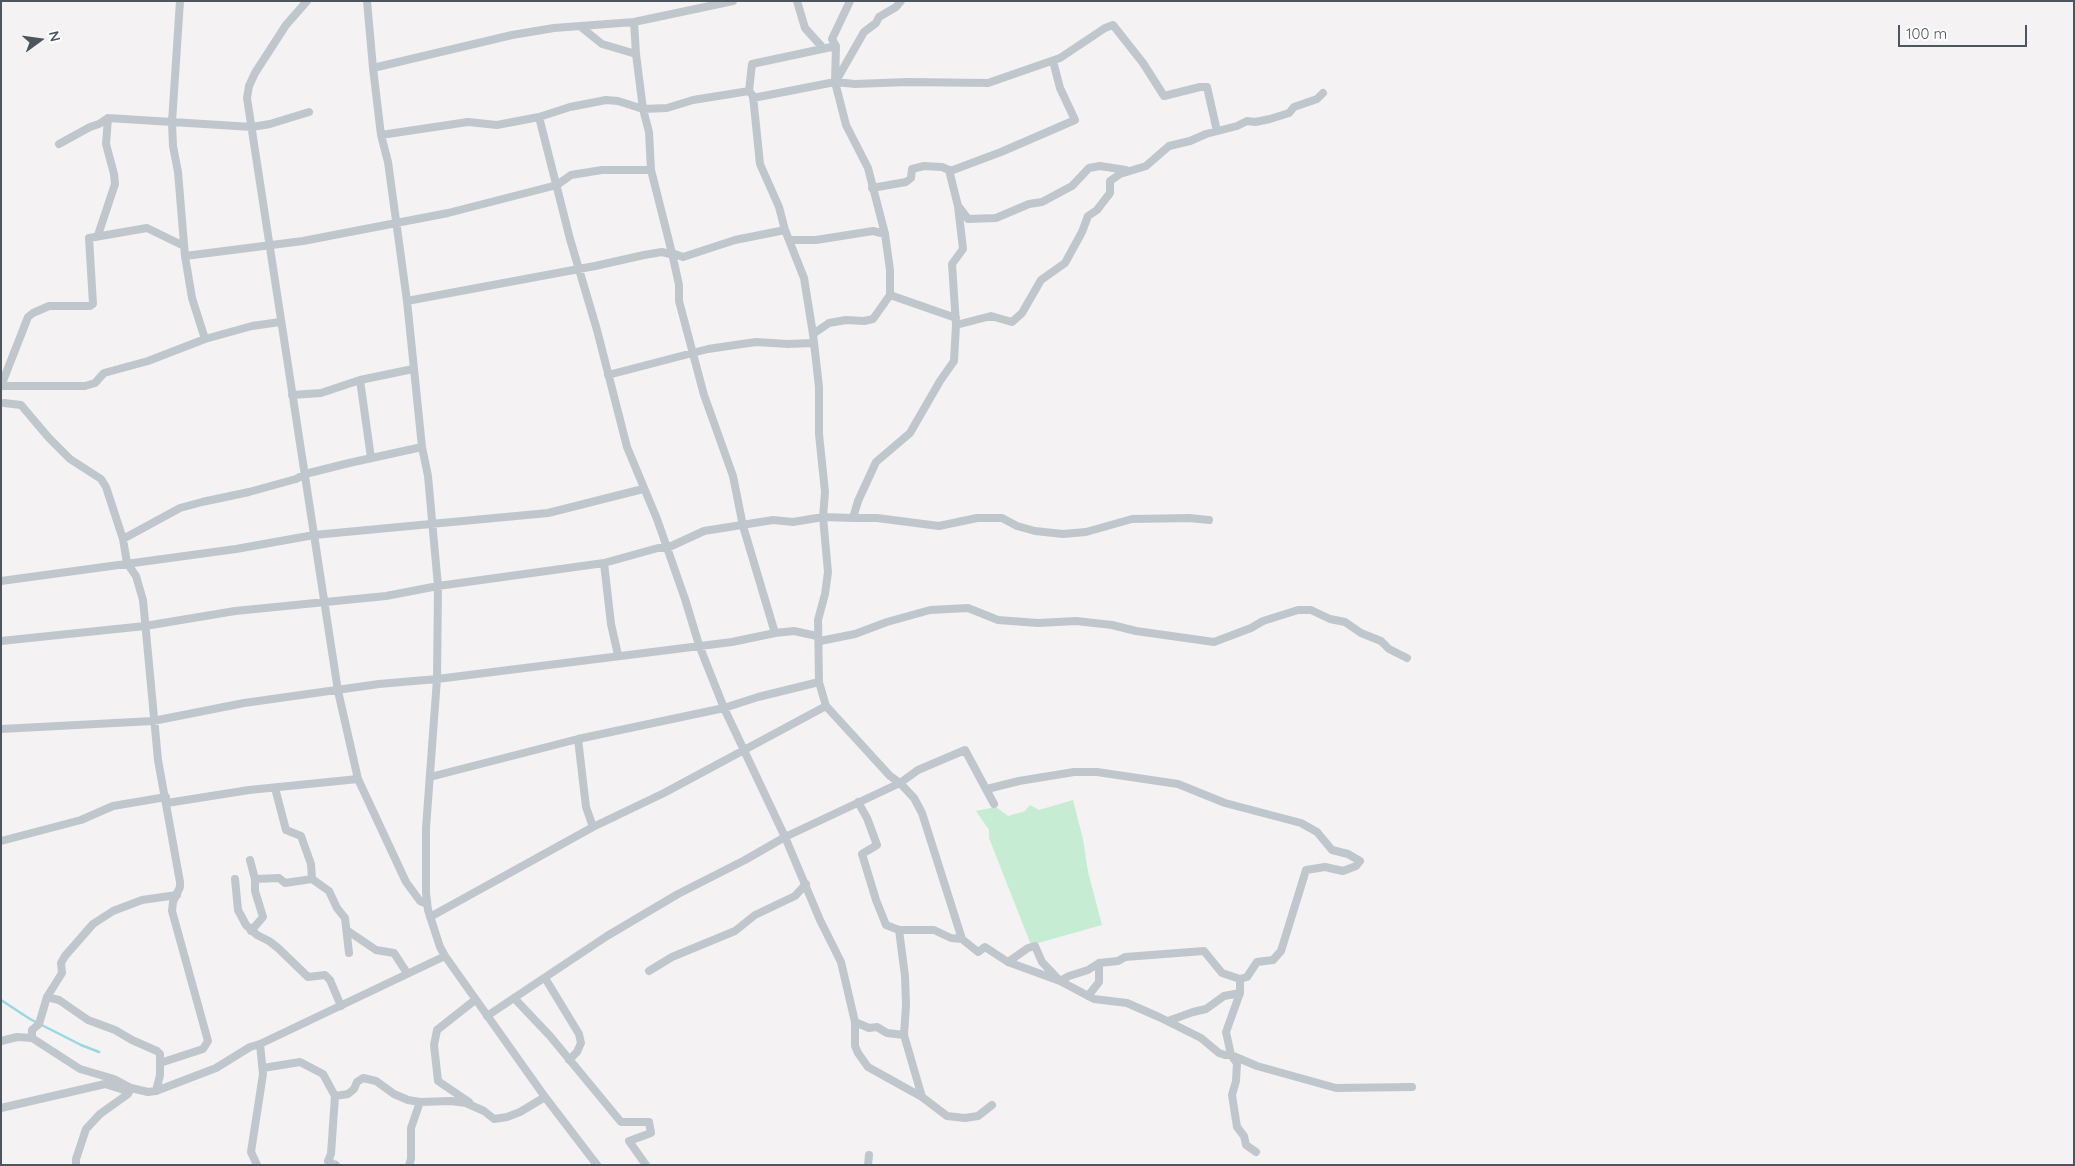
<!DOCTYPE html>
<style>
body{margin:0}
#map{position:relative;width:2075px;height:1166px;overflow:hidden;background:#f4f2f2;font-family:Quicksand,sans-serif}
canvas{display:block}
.frame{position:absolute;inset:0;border:2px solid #4b565e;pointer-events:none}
.north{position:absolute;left:15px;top:15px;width:50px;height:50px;-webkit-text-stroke:4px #fff;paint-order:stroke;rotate:76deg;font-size:14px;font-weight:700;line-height:20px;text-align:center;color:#4b565e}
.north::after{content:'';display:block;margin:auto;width:18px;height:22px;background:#4b565e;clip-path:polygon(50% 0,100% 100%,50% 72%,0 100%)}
.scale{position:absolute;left:1898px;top:25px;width:129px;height:22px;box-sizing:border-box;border:2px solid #4b565e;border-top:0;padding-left:6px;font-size:15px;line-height:18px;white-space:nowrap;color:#4b565e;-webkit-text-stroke:4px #fff;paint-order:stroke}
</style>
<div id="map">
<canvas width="2075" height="1166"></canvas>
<div class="frame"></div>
<div class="north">N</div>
<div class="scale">100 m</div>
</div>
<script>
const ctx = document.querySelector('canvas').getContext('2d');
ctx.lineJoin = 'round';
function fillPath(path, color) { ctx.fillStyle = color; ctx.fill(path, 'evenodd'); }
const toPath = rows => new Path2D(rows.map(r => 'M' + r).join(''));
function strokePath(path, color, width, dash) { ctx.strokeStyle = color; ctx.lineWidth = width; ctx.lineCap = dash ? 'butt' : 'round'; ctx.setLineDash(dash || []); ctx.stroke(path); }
fillPath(toPath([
 [1073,800,1083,839,1088,872,1102,925,1031,945,989,838,989,830,976,811,996,807,1008,816,1025,811,1030,805,1039,810]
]), '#c6ecd3');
strokePath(toPath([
 [1,1000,30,1019,81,1045,99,1052]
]), '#97d8e4', 2.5);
strokePath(toPath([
 [180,1,172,122,173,146,178,172,185,256,192,298,205,339],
 [307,1,286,25,255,73,249,86,247,98,338,691,358,779,406,882,420,901,427,904],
 [367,1,373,68,381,135,388,162,407,301,422,447,428,476,438,586,437,679,426,828,426,893,428,910,440,947,445,956,545,1097,597,1165],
 [797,1,805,28,823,48],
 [634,22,636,54,643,109,649,132,651,170,672,253,679,285,679,301,704,395,733,476,743,526,775,633],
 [581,27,602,44,636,54],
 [836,46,752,64,749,91,753,96,760,164,779,207,785,230,804,278,813,334,819,387,819,434,825,492,823,517,828,572,825,594,818,620,819,682,826,706,890,776,900,783,914,798,922,813,962,939],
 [373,68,512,35,554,28,634,22,733,1],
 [836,81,864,32,876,23,879,17,896,7,901,1],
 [753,98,835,82,855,84,908,82,988,83,1060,58,1105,28,1113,25,1143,63,1164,96,1200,87,1207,87,1217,131],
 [539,117,570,239,597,330,627,447,657,519,685,599,699,645,724,708,785,837,820,920,841,962,855,1022,855,1046,858,1053,868,1067,922,1097,947,1116,965,1118,978,1116,992,1105],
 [381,135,468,122,497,125,539,117,570,107,606,100,618,101,643,109,667,108,693,100,749,91],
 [59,144,90,127,99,124,108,118,252,127,270,124,309,112],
 [949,170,953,170,1001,152,1075,120,1060,88,1053,61],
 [959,207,968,219,996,218,1029,204,1042,202,1072,186,1089,168,1100,166,1126,170],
 [98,235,115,184,114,174,106,144,108,118],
 [790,240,816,240,873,231,885,234],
 [185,256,303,241,448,213,557,185,571,175,602,170,651,170],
 [890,295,956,318],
 [407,301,595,266,644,255,662,252,670,254,672,253,683,257,735,240,785,230],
 [956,325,991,316,1012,322,1022,313,1041,280,1065,263,1082,232,1088,216,1097,210,1110,193,1110,181,1120,174,1146,166,1169,146,1190,141,1206,134,1237,126,1247,121,1255,122,1270,119,1289,113,1294,107,1317,99,1323,93],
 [813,334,829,323,846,320,864,321,873,319,890,295,890,270,885,234,868,168,846,125,835,82,836,46,832,39,850,1],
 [608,375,708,349,735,345,756,342,788,344,812,343],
 [360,380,371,458],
 [1,386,28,317,33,313,49,306,90,306,93,304,89,238,147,228,184,246],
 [1,386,85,386,95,383,104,373,148,361,205,339,252,326,280,322],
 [292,395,321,393,360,380,413,369],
 [4,403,21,405,49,438,70,459,101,479,106,487,123,539,127,563,136,576,143,600,158,760,180,882,180,887,173,902,172,911,208,1041,203,1049,160,1063],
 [853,518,877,518,939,526,977,518,1002,518,1017,526,1035,531,1063,534,1086,532,1132,519,1189,518,1209,520],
 [123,539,180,508,202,502,249,492,296,479,305,474,349,463,422,447],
 [604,563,611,624,618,655],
 [1,581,236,549,314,535,548,513,643,489],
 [1,641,145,626,235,611,386,596,438,586,604,563,658,548,667,548,704,531,773,520,793,522,823,517,853,518,858,501,876,462,910,433,940,381,954,361,956,325,952,264,963,249,958,206,949,170,942,167,924,166,912,169,911,178,906,182,872,188],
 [820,641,855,634,887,622,930,610,968,608,998,620,1038,623,1076,621,1112,625,1136,631,1214,642,1251,628,1263,621,1298,610,1311,610,1330,619,1345,622,1361,633,1381,641,1389,649,1407,658],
 [1,729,153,721,244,703,379,684,437,679,732,642,775,633,794,631,817,636],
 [578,739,586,807,593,827],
 [430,777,578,739,724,708,758,697,819,682],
 [987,789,1019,781,1074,772,1097,772,1178,784,1225,803,1301,823,1317,832,1332,850,1348,854,1360,861,1356,866,1343,871,1325,867,1306,870,1281,951,1273,960,1257,962,1247,977,1240,979,1222,973,1204,951,1125,957,1118,961,1099,963,1088,970,1069,976,1060,981,1042,962,1035,946,1028,948,1008,962],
 [858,802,867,818,877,845,862,854,876,900,886,925,899,930,934,930,951,938,962,939,978,952,985,947,1008,962,1060,981,1094,999,1127,1003,1159,1017,1201,1038,1219,1053,1225,1055,1231,1055,1257,1066,1336,1088,1412,1087],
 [167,803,249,790,358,779],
 [1,841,81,820,113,806,166,797],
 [250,860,255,879,255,891,263,917,251,931],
 [235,879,238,910,246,925,257,935,269,941,278,948,308,977,325,975,330,980,341,1006],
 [255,879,279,878,285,883,312,879,311,864,301,836,286,830,275,788],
 [312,879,329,891,337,908,345,918,349,953],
 [430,917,593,827,664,793,826,706],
 [899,930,905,976,906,1005,904,1035],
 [348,931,376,950,394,953,407,973],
 [649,971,672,957,735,931,755,915,795,896,806,884],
 [545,978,579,1034,581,1043,577,1052,569,1060],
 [1240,979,1240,993,1226,1032,1231,1055,1237,1063,1236,1081,1232,1095,1237,1127,1244,1136,1246,1145,1256,1152],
 [1088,996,1099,982,1099,963],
 [47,997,59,1000,88,1020,115,1030,132,1040,157,1051,160,1054,160,1075,156,1091],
 [514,998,550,1036,621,1122,649,1122,651,1133,629,1141,646,1165],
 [487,1016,607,936,678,894,745,860,785,837,900,783,918,770,965,750,994,804],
 [1168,1021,1193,1012,1206,1009,1224,996,1240,993],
 [855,1022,869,1028,877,1027,887,1033,904,1035,922,1097],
 [32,1038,32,1030,39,1024,47,997,62,973,61,963,65,956,93,924,113,911,142,900,177,895],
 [1,1041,17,1037,32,1038,80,1069,114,1079,131,1088,128,1094,100,1114,86,1129,76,1159,76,1165],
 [263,1068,300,1062,323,1074,335,1096,331,1154,328,1161,336,1165],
 [335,1096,348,1094,354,1089,357,1082,363,1078,376,1081,394,1094,408,1100,420,1102,451,1101,466,1103,484,1111,494,1119,507,1117,520,1112,545,1097],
 [469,1102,438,1081,434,1045,437,1030,475,1000],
 [1,1108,105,1084,124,1090,131,1088,148,1092,156,1091,216,1068,250,1047,260,1044,445,956],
 [257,1165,251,1152,263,1074,260,1044],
 [409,1165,411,1159,411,1128,420,1102],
 [868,1165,869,1155]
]), '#bfc7cd', 8);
</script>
